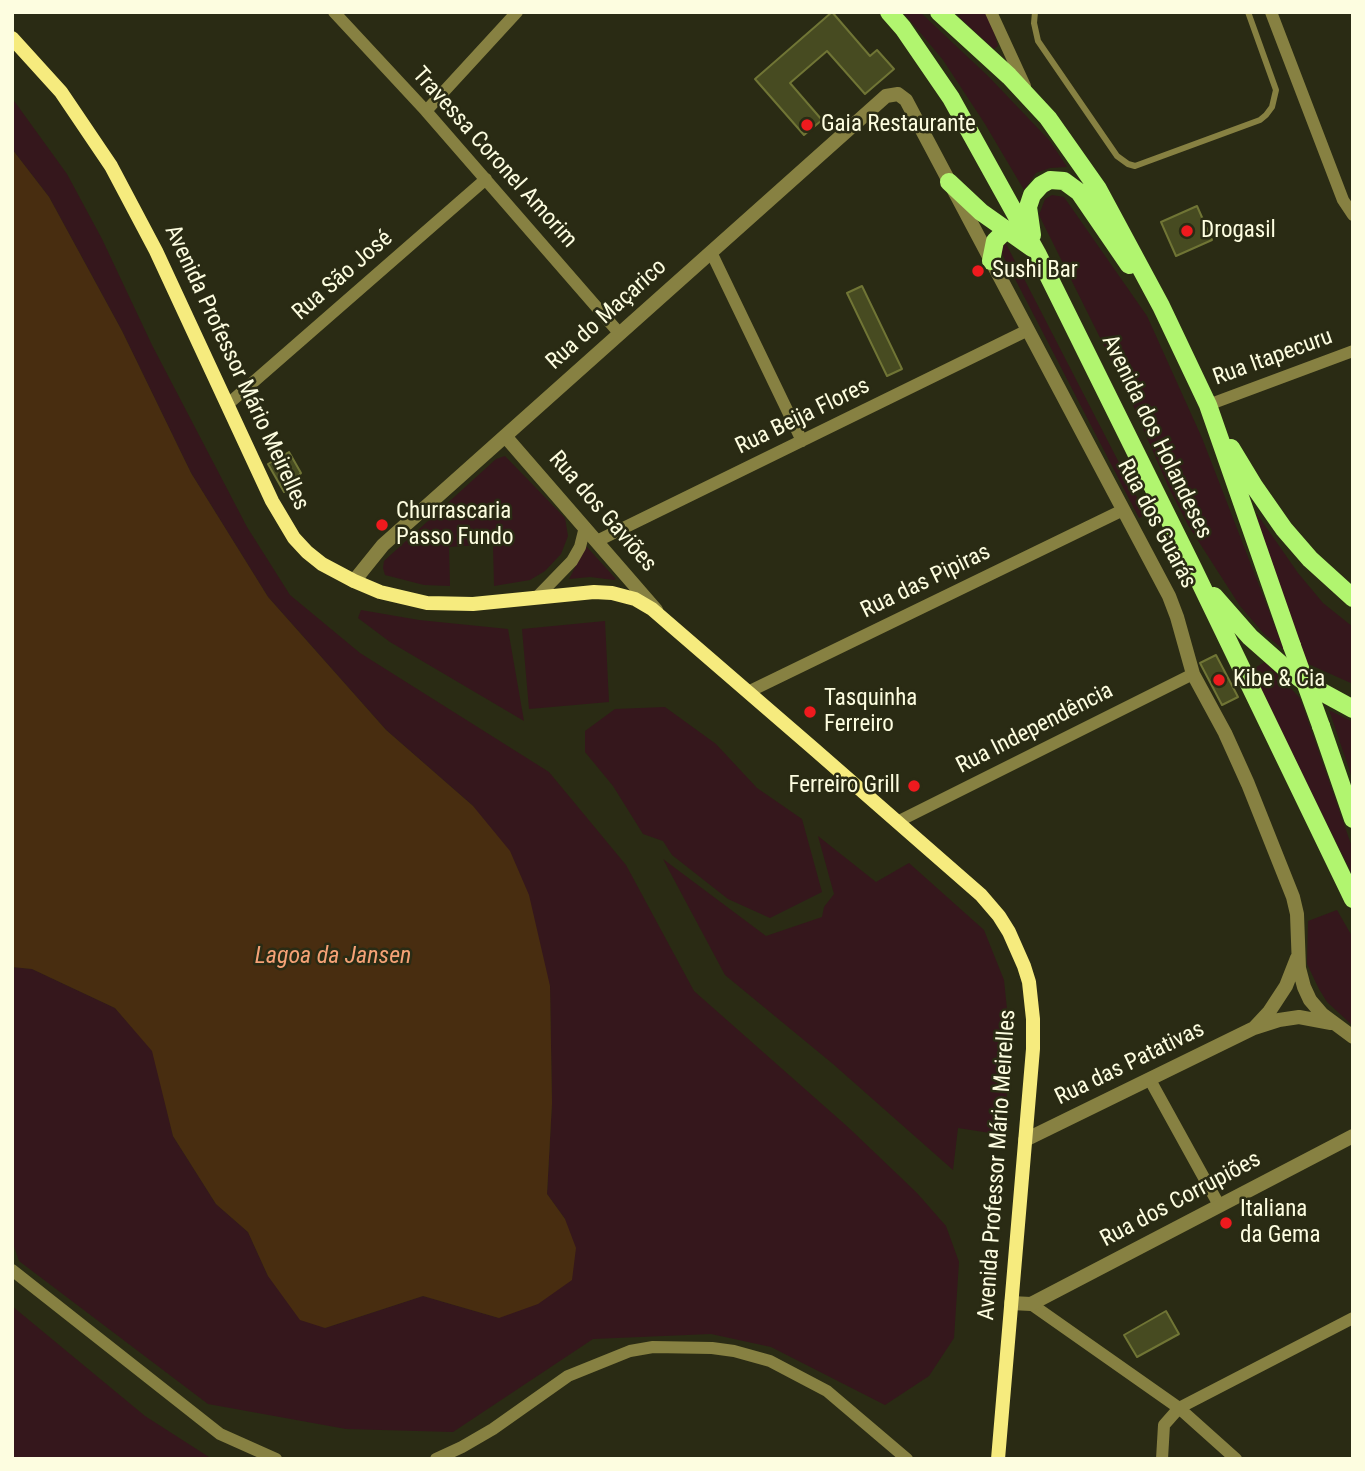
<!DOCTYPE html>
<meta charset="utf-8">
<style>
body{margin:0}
#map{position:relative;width:1365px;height:1471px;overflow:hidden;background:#2a2b14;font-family:"Roboto Condensed",sans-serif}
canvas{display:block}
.frame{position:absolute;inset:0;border:14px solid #fdfde0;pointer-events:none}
</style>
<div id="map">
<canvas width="1365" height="1471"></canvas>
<div class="frame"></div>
</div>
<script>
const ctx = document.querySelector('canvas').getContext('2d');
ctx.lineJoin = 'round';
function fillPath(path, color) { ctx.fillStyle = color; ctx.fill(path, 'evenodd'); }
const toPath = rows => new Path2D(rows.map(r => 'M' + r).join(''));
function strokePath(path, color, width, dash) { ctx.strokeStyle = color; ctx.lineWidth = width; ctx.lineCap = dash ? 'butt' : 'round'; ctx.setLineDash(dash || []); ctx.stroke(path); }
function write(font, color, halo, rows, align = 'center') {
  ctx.font = font + ' "Roboto Condensed",sans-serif'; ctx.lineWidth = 5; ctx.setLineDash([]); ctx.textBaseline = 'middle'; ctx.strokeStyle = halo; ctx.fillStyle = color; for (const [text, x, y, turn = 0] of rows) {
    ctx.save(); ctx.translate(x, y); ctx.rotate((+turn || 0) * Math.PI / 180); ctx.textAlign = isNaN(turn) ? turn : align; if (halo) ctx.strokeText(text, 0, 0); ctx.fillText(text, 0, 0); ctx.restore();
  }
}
fillPath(toPath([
 [903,12,920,12,989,77,1050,141,1067,167,1050,168,1036,173,1024,190,985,124,943,60],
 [963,12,988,12,998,46,994,49,958,16],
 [12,98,67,174,102,239,152,345,247,527,290,595,360,653,549,772,626,865,694,991,849,1128,917,1193,946,1226,959,1262,954,1338,929,1376,885,1405,771,1347,711,1334,593,1339,453,1432,346,1429,208,1404,19,1261,12,1240,12,967,32,969,115,1008,153,1051,173,1136,216,1204,248,1232,268,1276,325,1328,423,1296,499,1318,565,1219,547,1194,552,1103,550,986,473,806,386,730,268,597,191,473,122,331,49,197,12,149],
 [1052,195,1064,197,1147,316,1202,438,1284,650,1264,634,1240,606,1188,525,1168,486,1128,394,1039,215,1045,199],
 [1003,238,1146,515,1139,518,999,248],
 [505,456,565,518,568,536,561,554,545,571,530,580,494,586,493,544,449,547,450,586,424,585,385,575,383,568,384,561,496,459],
 [1257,514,1298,573,1323,603,1353,627,1353,684,1306,663,1253,515],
 [586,546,616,579,614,580,590,577,569,579],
 [361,610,419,620,508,629,524,721,390,642,358,618],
 [605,621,609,702,529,709,522,629],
 [1265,662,1300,698,1353,850,1353,876,1251,670],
 [665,707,716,744,757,788,802,819,822,892,770,918,728,899,672,855,663,841,643,834,613,786,585,752,585,731,615,709],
 [1329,710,1353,722,1353,781],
 [818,836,876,882,909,863,984,930,1004,980,1011,1048,1003,1135,958,1128,953,1170,833,1064,725,975,663,859,766,936,822,917,824,907,834,894],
 [1337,910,1353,938,1353,1026,1327,1002,1319,989,1307,964,1308,921],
 [12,1306,145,1416,212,1459,12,1459]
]), '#35171c');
fillPath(toPath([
 [12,149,49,197,122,331,191,473,268,597,386,730,473,806,510,851,529,895,550,986,552,1103,547,1194,565,1219,576,1248,572,1280,538,1304,499,1318,423,1296,325,1328,300,1320,268,1276,248,1232,216,1204,173,1136,152,1051,115,1008,32,969,12,967]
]), '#482d10');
const building = toPath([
 [832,12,870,56,877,50,894,69,865,94,827,51,790,83,822,120,804,135,755,79,832,12],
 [1197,206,1212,240,1176,256,1161,222,1197,206],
 [862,286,902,369,887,376,847,293,862,286],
 [289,452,301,473,284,492,268,464,289,452],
 [1216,655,1238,697,1222,705,1200,663,1216,655],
 [1166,1311,1179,1334,1137,1357,1124,1335,1166,1311]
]);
fillPath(building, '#474b21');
strokePath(building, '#707535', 2);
strokePath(toPath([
 [1035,12,1034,23,1038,41,1117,156,1128,164,1135,166,1260,120,1266,115,1272,107,1276,90,1248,12]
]), '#878142', 6);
strokePath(toPath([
 [334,12,426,111,620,334],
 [991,12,1025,86],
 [1271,12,1343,200,1353,215],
 [426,111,517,12],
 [711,252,802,441],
 [227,405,486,179],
 [1208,405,1353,351],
 [597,541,1028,330],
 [538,596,572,561,580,547,585,527],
 [748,692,1123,510],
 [897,822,1193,674],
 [1150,1080,1219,1205],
 [12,1270,220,1434,276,1459],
 [1031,1304,1179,1408,1236,1459],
 [436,1459,462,1447,493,1429,568,1376,630,1351,653,1347,712,1348,734,1351,770,1361,827,1391,907,1459],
 [1162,1459,1164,1425,1179,1408,1353,1318]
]), '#878142', 12);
strokePath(toPath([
 [505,436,656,610],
 [354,581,383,545,886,96,898,94,906,100,1169,596,1177,617,1193,674,1225,733,1248,784,1293,897,1297,914,1299,968,1304,987,1310,1000,1322,1014,1353,1037],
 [1255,1027,1269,1012,1286,986,1297,958],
 [1025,1140,1254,1028,1279,1020,1299,1017,1331,1023],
 [1011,1303,1031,1304,1353,1136]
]), '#878142', 14);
strokePath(toPath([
 [12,38,61,92,111,166,156,251,272,501,294,538,307,552,322,564,354,581,380,592,427,603,473,604,594,592,612,593,635,599,652,609,814,749,981,895,999,916,1009,932,1024,966,1029,982,1033,1019,1033,1049,998,1459]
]), '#f6eb7e', 14);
strokePath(toPath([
 [889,12,903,28,951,98,1037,253,1193,568,1353,899],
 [939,12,1009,76,1048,118,1098,189,1161,306,1208,405,1292,646],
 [949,182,981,212,1032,248],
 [1032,235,1028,207,1032,195,1041,185,1050,180,1064,181,1079,192,1129,265],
 [991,261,995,241,1004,232,1010,231],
 [1231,448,1254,486,1284,529,1310,559,1353,598],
 [1214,596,1250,637,1284,667,1309,685,1353,709],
 [1321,726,1353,819]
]), '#b1f56f', 18);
strokePath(toPath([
 [1292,646,1321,726]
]), '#b1f56f', 18);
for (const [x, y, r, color] of [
 [807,125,7,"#ef1a1e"],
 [1187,231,7,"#ef1a1e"],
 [978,271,7,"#ef1a1e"],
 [382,525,7,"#ef1a1e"],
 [1219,680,7,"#ef1a1e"],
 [810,712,7,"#ef1a1e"],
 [914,786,7,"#ef1a1e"],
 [1226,1223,7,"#ef1a1e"]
]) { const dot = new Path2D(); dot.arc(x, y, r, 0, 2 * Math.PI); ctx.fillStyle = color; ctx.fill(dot); strokePath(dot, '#2a2b14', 2.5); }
write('23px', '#fdfde0', '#2a2b14', [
 ["Gaia Restaurante",821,125],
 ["Drogasil",1201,231],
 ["Sushi Bar",992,271],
 ["Churrascaria",396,512],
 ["Passo Fundo",396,538],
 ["Kibe & Cia",1233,680],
 ["Tasquinha",824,699],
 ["Ferreiro",824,725],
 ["Ferreiro Grill",900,786,"right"],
 ["Italiana",1240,1210],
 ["da Gema",1240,1236]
], 'left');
write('23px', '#fdfde0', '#2a2b14', [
 ["Travessa Coronel Amorim",494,158,48],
 ["Rua São José",343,276,-41],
 ["Rua do Maçarico",607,315,-42],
 ["Rua Itapecuru",1273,358,-20],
 ["Avenida Professor Mário Meirelles",236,368,65],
 ["Rua Beija Flores",803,417,-26],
 ["Avenida dos Holandeses",1156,437,64],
 ["Rua dos Gaviões",602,512,49],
 ["Rua dos Guarás",1156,524,62],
 ["Rua das Pipiras",926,582,-26],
 ["Rua Independência",1035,729,-27],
 ["Rua das Patativas",1130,1064,-26],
 ["Avenida Professor Mário Meirelles",998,1165,-86],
 ["Rua dos Corrupiões",1181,1200,-28]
]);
write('italic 24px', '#f5a276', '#2a2b14', [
 ["Lagoa da Jansen",333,957]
]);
</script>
